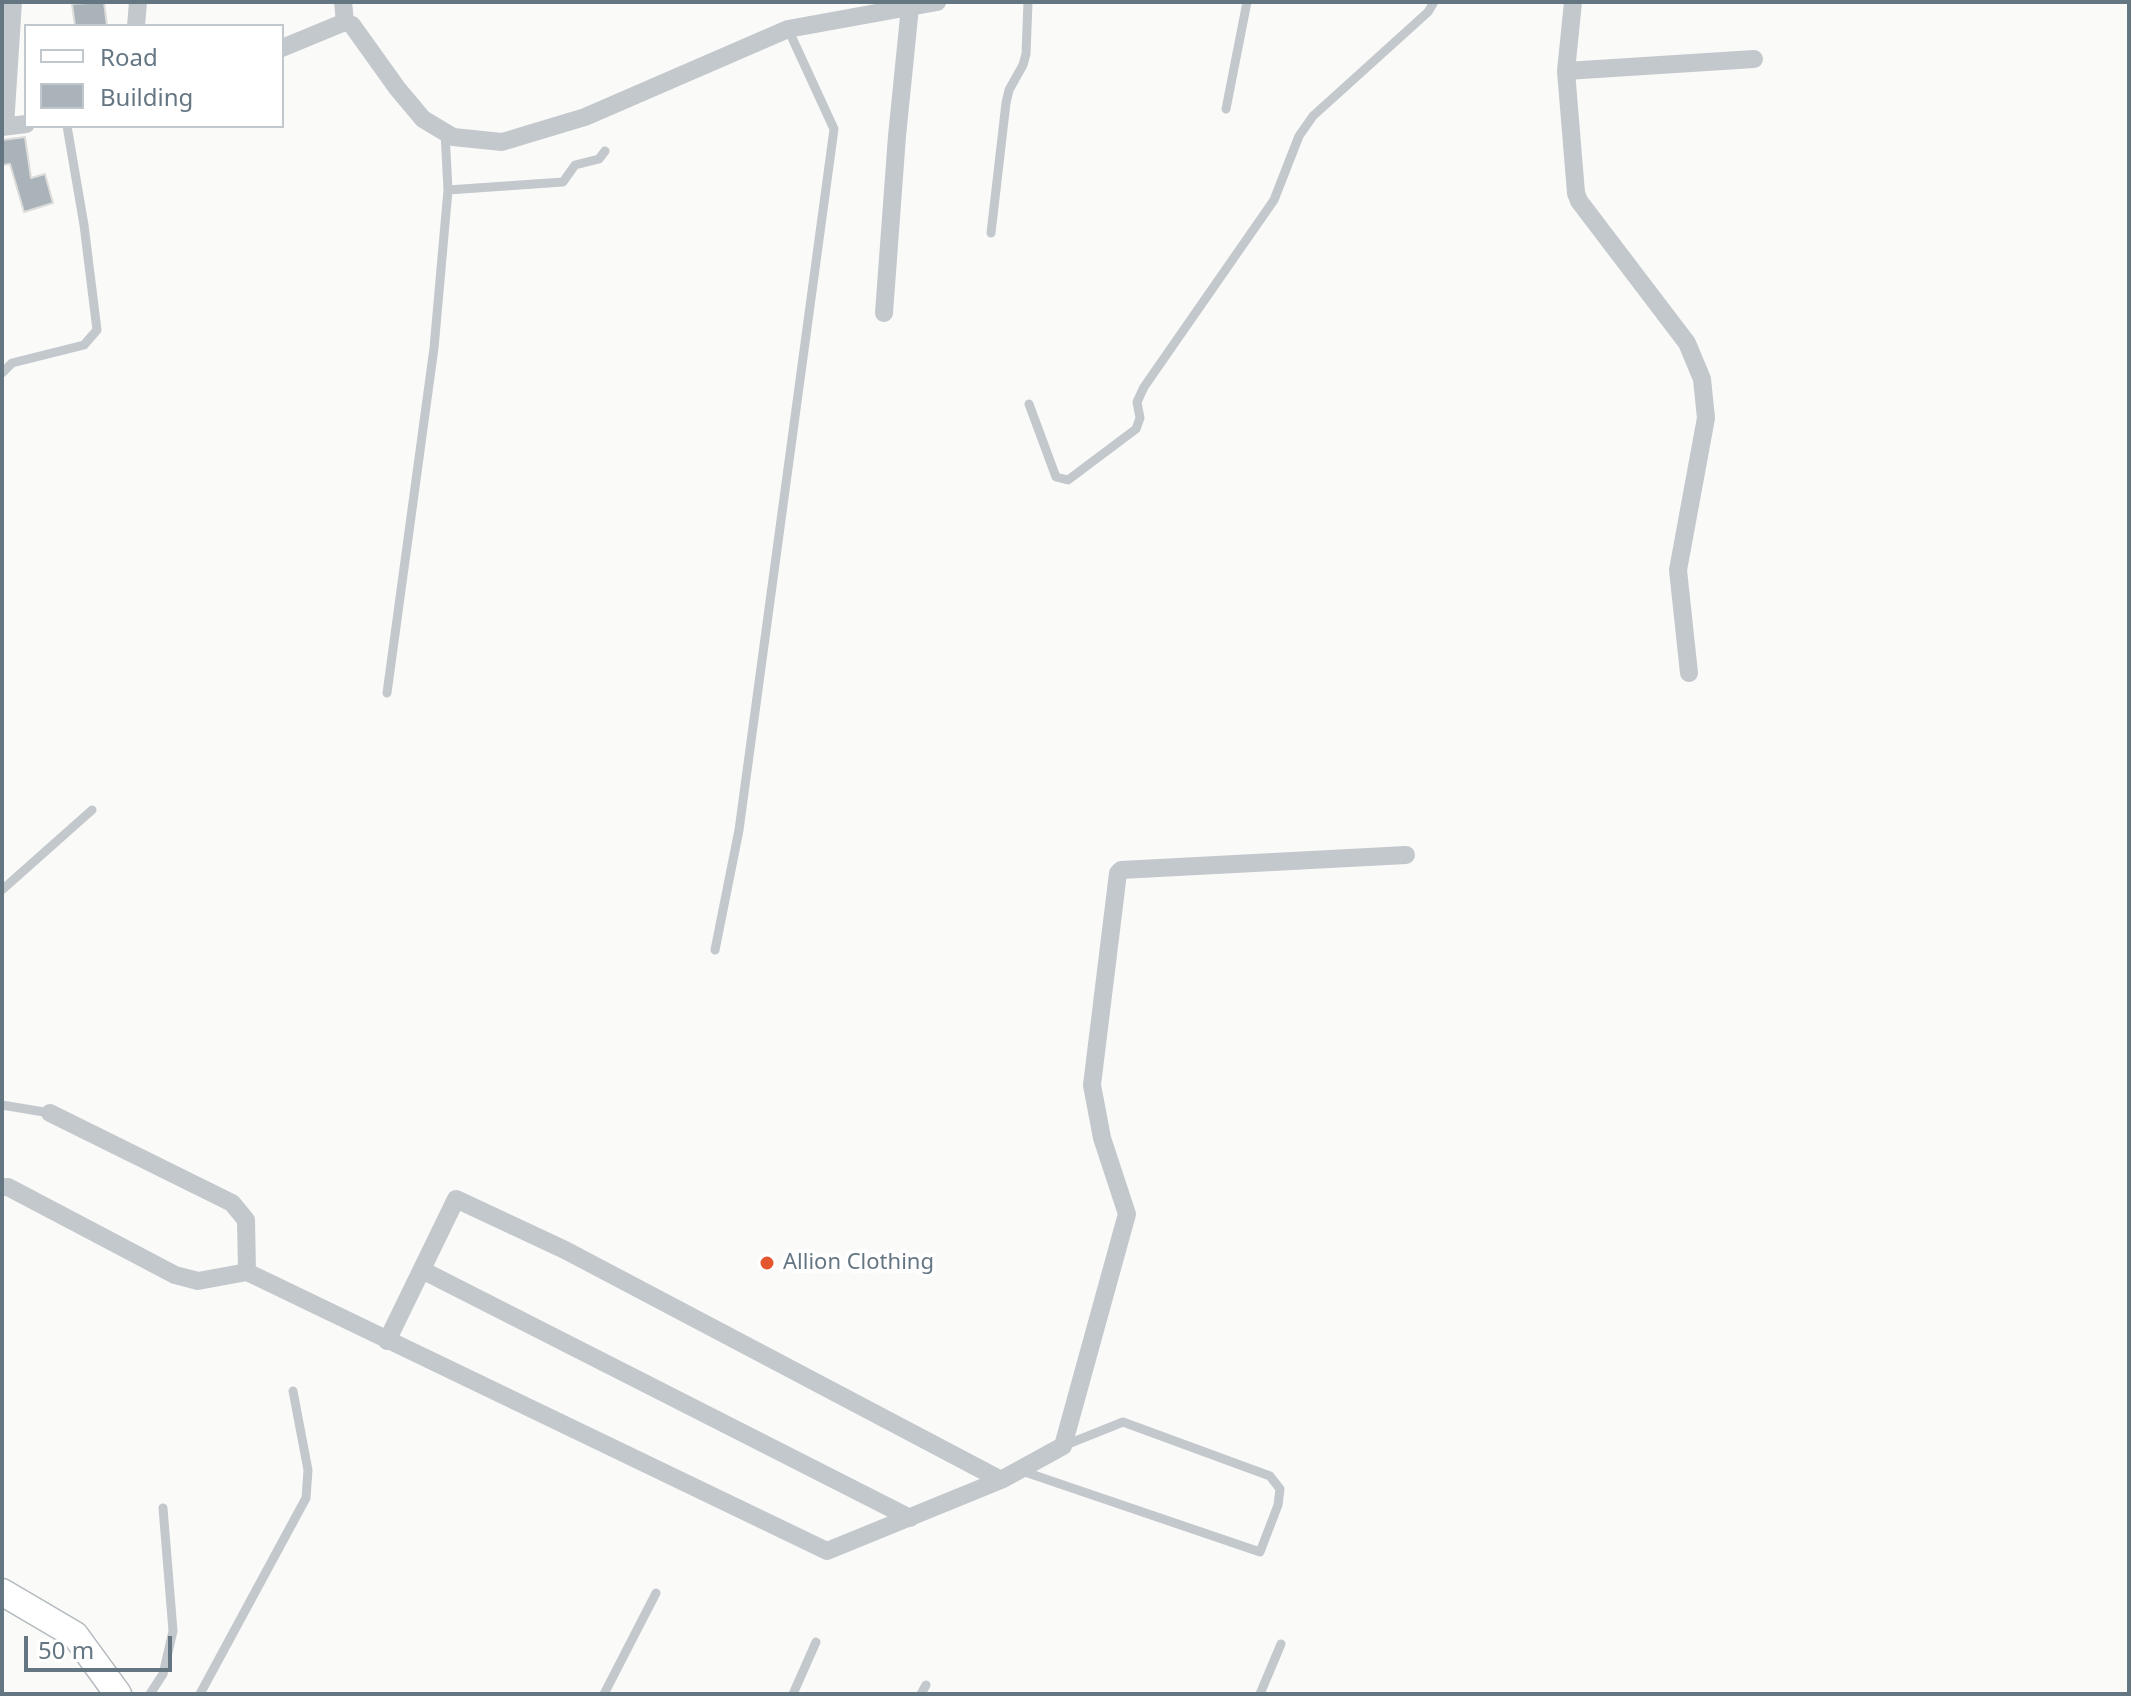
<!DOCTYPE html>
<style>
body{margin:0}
#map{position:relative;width:2131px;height:1696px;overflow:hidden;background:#fafaf8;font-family:"Noto Sans",sans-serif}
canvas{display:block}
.frame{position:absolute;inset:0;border:4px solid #657683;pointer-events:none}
.legend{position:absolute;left:24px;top:24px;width:260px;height:104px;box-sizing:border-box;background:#fff;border:2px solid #c1c8cd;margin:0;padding:10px 14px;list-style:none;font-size:24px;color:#657683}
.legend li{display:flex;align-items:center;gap:16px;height:40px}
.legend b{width:40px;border:2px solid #c1c8cd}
.scale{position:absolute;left:24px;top:1636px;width:148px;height:36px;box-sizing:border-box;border:4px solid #657683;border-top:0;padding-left:10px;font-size:24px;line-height:28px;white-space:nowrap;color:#657683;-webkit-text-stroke:6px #fff;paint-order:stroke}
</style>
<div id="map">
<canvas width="2131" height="1696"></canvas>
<div class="frame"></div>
<ul class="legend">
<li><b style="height:10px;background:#fff"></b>Road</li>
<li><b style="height:22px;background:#aab3b9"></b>Building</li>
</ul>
<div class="scale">50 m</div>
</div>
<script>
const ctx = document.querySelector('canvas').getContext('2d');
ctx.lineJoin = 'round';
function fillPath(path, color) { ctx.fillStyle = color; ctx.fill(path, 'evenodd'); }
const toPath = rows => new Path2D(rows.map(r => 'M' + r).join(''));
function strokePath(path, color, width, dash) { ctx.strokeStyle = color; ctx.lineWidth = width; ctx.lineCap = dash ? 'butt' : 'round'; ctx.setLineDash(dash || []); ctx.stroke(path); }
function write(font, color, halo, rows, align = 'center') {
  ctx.font = font + ' "Noto Sans",sans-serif'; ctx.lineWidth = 8; ctx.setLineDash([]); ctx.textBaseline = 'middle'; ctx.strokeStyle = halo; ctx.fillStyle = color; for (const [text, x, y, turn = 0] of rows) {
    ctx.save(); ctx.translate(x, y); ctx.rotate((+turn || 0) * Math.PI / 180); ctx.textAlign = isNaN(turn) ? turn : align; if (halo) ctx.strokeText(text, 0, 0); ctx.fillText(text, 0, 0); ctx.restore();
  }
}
const building = toPath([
 [104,2,107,26,75,26,72,4,104,2],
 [25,137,31,178,45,174,53,203,24,212,10,164,2,165,2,140,25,137]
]);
fillPath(building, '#aab3b9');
strokePath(building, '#dcdcda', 2);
const secondary = toPath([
 [2,1592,75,1635,118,1694]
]);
strokePath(secondary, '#b3babf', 29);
strokePath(toPath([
 [1226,109,1247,2],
 [448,190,563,182,575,165,599,159,605,151],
 [991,233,1006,103,1009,90,1023,65,1026,54,1028,2],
 [2,373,12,363,84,345,97,330,84,225,67,126],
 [1029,404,1056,477,1068,480,1136,429,1140,418,1137,402,1144,387,1274,200,1299,136,1313,116,1428,12,1434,2],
 [387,693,434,348,448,190,445,133],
 [2,890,92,810],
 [715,950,739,830,834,129,788,29],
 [2,1105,50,1113],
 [1022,1471,1260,1552,1278,1505,1280,1489,1270,1476,1123,1422,1063,1446],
 [150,1694,163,1674,173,1631,163,1508],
 [200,1694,306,1498,308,1470,293,1391],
 [604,1694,656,1593],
 [793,1694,816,1642],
 [921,1694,926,1685],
 [1260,1694,1281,1644]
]), '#c3c8cc', 9);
strokePath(toPath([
 [343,2,345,22],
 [1573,2,1566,71,1576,193,1579,201,1687,343,1702,379,1706,418,1678,570,1689,673],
 [345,22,352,25,397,88,423,119,453,137,502,142,585,117,788,29,937,2],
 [136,26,138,2],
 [282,48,345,22],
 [1566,71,1754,59],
 [5,126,13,2],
 [2,127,26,124],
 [884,313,897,136,910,7],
 [50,1113,232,1203,246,1220,247,1272],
 [2,1187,8,1187,175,1275,198,1281,247,1272,827,1551,1001,1480,1063,1446,1127,1214,1102,1138,1092,1085,1118,873,1121,870,1406,855],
 [422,1270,910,1518],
 [387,1341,456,1199,565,1250,1001,1480]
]), '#c3c8cc', 18);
strokePath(secondary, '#fff', 26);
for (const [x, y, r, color] of [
 [767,1263,8,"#e4572e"]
]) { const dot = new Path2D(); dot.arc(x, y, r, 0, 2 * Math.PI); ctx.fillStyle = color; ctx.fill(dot); strokePath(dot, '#fff', 3); }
write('22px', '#657683', '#fff', [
 ["Allion Clothing",783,1263]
], 'left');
</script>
